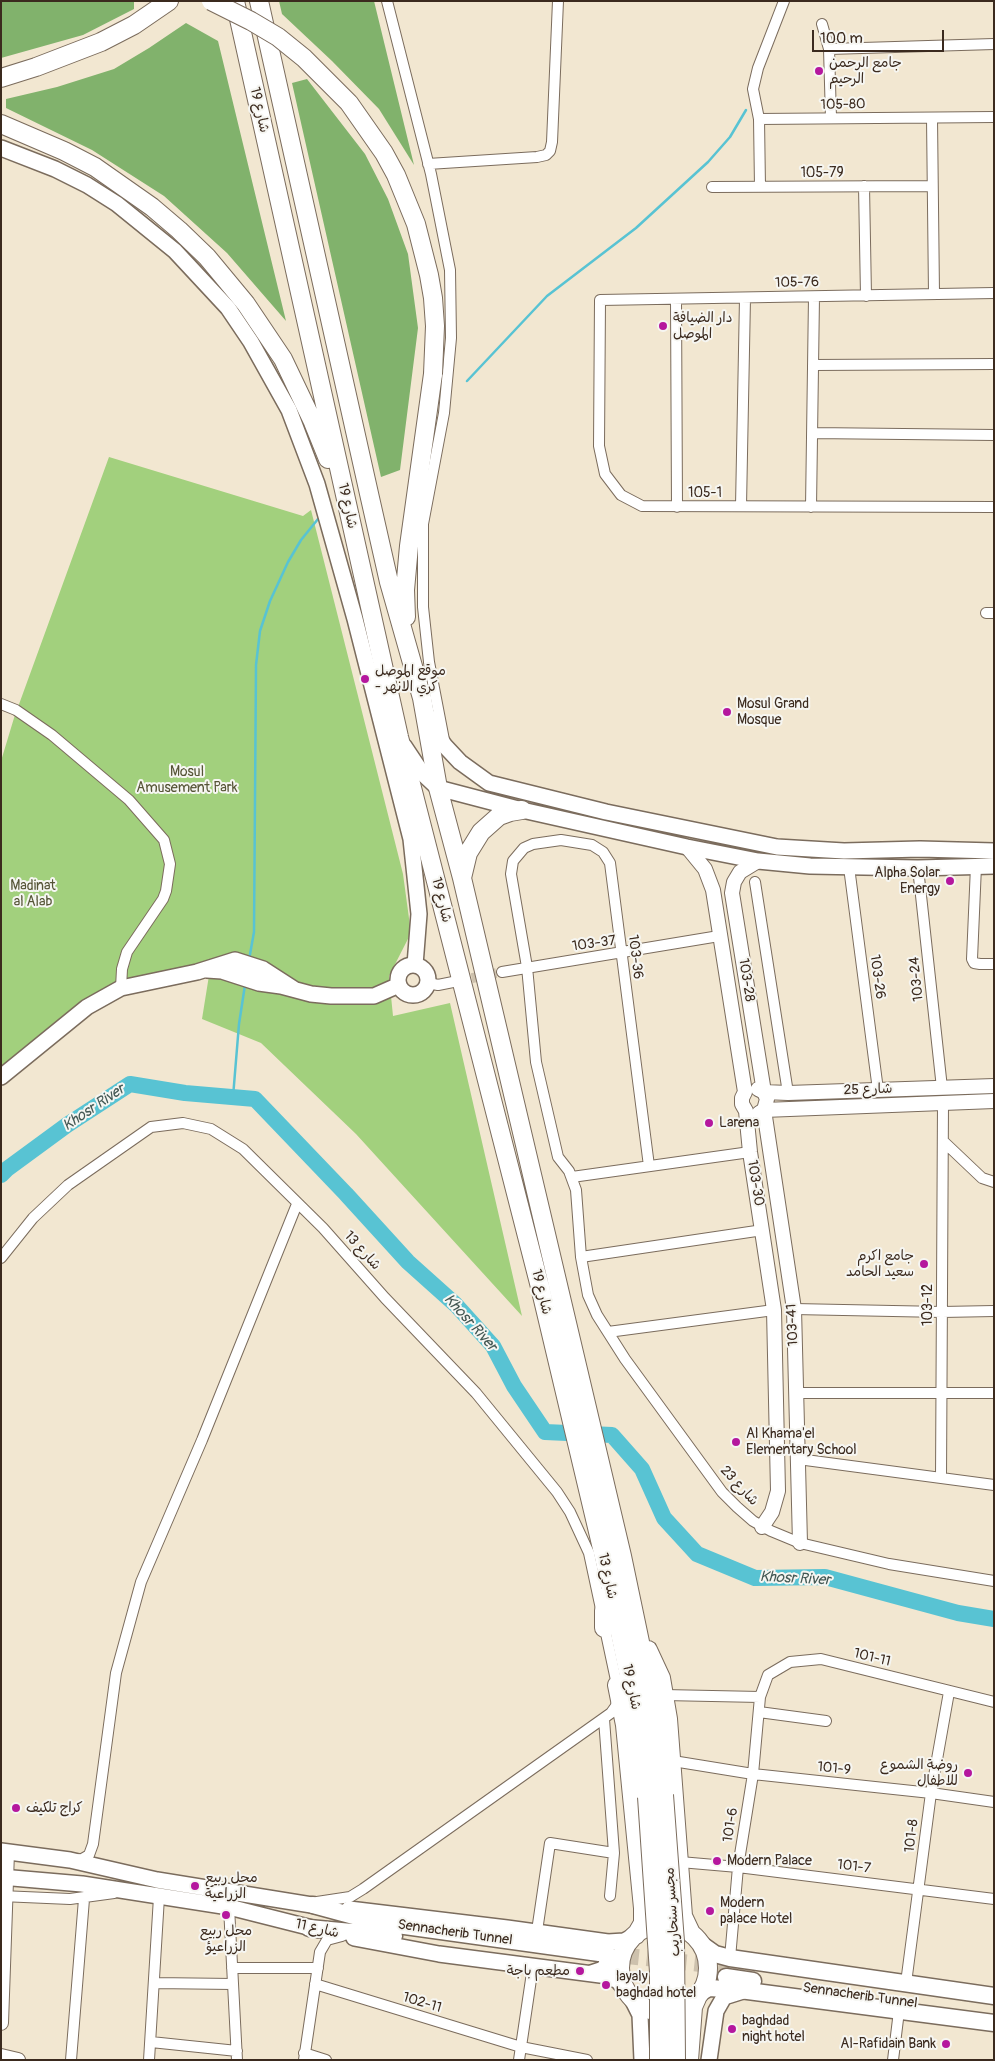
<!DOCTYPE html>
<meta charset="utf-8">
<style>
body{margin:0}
#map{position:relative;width:995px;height:2061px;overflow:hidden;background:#f2e7d1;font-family:Pangolin,sans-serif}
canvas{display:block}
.frame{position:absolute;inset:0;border:2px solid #3b2a1e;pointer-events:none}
.scale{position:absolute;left:812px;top:30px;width:132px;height:22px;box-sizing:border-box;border:2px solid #3b2a1e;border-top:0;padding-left:6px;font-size:15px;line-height:18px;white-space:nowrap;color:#3b2a1e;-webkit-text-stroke:4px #f6f6f2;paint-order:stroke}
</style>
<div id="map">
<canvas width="995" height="2061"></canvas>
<div class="frame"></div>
<div class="scale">100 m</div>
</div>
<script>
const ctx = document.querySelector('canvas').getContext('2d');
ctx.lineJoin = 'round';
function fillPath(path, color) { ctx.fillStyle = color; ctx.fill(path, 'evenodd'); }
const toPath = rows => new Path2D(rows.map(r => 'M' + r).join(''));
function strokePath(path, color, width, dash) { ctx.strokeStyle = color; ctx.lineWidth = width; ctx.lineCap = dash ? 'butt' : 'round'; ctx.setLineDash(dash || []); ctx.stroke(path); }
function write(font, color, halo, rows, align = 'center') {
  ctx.font = font + ' Pangolin,"Playpen Sans Arabic",sans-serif'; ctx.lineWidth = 4; ctx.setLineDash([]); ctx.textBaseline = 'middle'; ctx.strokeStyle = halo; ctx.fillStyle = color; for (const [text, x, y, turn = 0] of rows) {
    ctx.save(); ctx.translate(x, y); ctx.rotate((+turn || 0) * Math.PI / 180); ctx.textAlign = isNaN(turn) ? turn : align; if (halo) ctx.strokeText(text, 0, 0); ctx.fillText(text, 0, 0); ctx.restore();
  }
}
fillPath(toPath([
 [109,457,303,516,311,510,403,874,411,933,389,976,393,1016,450,1003,522,1316,356,1134,261,1043,202,1019,211,963,144,975,102,989,78,1005,1,1070,1,761,14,718]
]), '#a2d07d');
fillPath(toPath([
 [1,1,134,1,134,9,83,35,1,58],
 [279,1,374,1,414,165,379,109,332,61,282,14],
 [186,23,218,41,286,321,227,253,164,196,92,150,6,108,6,99,57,87,114,69,149,48],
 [307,79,365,154,388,199,408,254,418,328,400,470,381,477,292,83]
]), '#81b26c');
strokePath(toPath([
 [467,381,547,296,636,228,708,162,730,137,746,110],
 [249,960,254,932,256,665,260,631,270,601,288,562,301,540,318,519],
 [233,1097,239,1024,245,985]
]), '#58c3d3', 2.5);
strokePath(toPath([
 [1,1175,7,1169,67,1125,130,1084,185,1093,255,1099,346,1194,408,1262,456,1305,493,1346,514,1386,545,1432,612,1435,642,1469,664,1518,697,1554,755,1578,825,1577,958,1613,994,1619]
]), '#58c3d3', 16);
strokePath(toPath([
 [457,981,502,972]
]), '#cdc1ad', 10, [10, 5]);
strokePath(toPath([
 [599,1953,729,1967]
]), '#cdc1ad', 16, [16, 8]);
const minor = toPath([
 [387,1,431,174,450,270,451,338,444,413,423,524,423,607,429,662,444,740],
 [822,24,829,49,831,118],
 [829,49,994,44],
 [932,118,934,294],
 [759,119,753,89,758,68,784,1],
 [428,164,537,157,546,155,550,151,552,142,558,1],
 [864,186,866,296],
 [712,187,932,186],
 [760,187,759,119,994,117],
 [994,293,600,300,599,446,605,474,621,495,642,506,994,507],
 [676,299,677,507],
 [813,365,994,364],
 [812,433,994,435],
 [741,506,745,298],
 [811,507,814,297],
 [986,613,994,613],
 [1,704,16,710,52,735,129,800,164,840,170,864,166,891,163,899,127,952,122,969,121,988],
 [976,866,972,959,974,963,980,964,994,964],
 [849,867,878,1090],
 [918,868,942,1088],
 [755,882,788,1093],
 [502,972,719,936],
 [428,983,438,985,453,982],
 [943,1141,982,1178,994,1182],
 [649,1166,610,863,603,852,592,845,561,840,533,844,524,848,513,861,511,874,527,967,536,1062,558,1157,569,1171,576,1190,581,1257,588,1295,597,1315,625,1359,722,1492,737,1507,753,1521,771,1531,800,1543,889,1564,994,1581],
 [572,1177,750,1152],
 [581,1257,763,1230],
 [1,1258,33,1218,68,1185,151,1127,183,1123,211,1129,243,1149,323,1228,385,1298,476,1393,557,1492,570,1512,589,1553,601,1609],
 [794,1309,942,1312,994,1311],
 [608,1332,774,1310],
 [796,1393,994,1393],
 [798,1459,994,1485],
 [941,1478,943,1103],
 [664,1695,760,1697],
 [759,1712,826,1721],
 [604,1719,614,1853,610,1896],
 [673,1761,753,1774,931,1793,994,1802],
 [74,1860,82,1859,89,1855,93,1844,116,1673,141,1582,202,1440,297,1204],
 [680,1862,738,1867,994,1899],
 [1,1896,70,1899,114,1893],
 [317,1902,350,1897,363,1889,611,1713,616,1706,618,1697,617,1685,604,1624],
 [229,1907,237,2060],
 [537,1931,550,1843,614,1853],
 [730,1958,738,1867,753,1774,760,1697,768,1675,790,1662,821,1659,994,1702],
 [232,1968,318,1968],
 [154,1983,233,1984],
 [906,1983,931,1793,949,1692],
 [315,1984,521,2047,587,2060],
 [151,2042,237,2051],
 [304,2053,326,2060],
 [71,2060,84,1899],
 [149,2060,159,1897],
 [304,2060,320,1952,327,1940,342,1936],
 [519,2060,533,1966],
 [893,2060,899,2011]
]);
const tertiary = toPath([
 [687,847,705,869,713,890,745,1092,742,1098,742,1104,746,1111,750,1152,774,1310,778,1491,772,1512,762,1527],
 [758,861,740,872,734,882,732,893,764,1092,767,1099,764,1110,794,1309,800,1543],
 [758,1089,764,1092,788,1093,994,1086],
 [759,1113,764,1110,994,1101],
 [1,2023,7,1852],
 [1,2056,18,2060]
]);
const secondary = toPath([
 [1,148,55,169,87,185,117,204,175,251,228,308,251,342,289,410,317,484,355,619,411,839,419,914,415,965],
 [429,717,434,730,445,746,460,762,489,783,606,812,777,847,844,851,920,849,994,851],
 [404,746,422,773,438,788,522,810,687,847,758,861,810,866,918,868,994,866],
 '398 980a15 15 0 1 1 30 0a15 15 0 1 1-30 0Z',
 [207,970,222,971,259,983,281,986,311,994,331,996,374,996,399,985],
 [1,1077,87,1007,121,988,197,972,235,960,263,969,294,989],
 [1,1851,70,1860,157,1880,324,1907],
 [1,1877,82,1884,229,1907,320,1930],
 [349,1909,507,1928,608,1942,624,1941,634,1936],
 [354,1938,439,1954,608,1976,618,1981,627,1992],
 [591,1973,603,1969,606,1965,608,1955,605,1947,593,1940],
 [630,1995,640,2015,642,2060],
 [709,2060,716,2011,724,1997,743,1991]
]);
const primary = toPath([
 [313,1905,376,1922,599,1953],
 [309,1928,394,1936],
 [701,1944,715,1954,730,1958,994,1996],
 [726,1977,753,1981],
 [700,1993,709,1988,740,1990,994,2023]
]);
const trunk = toPath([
 [235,1,399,737,540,1287,604,1557,639,1724,647,1797],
 [259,1,370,498,389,582,422,698,438,788,462,878,622,1556,644,1661,654,1719,664,1795],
 [1,78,36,67,101,42,134,25,169,1],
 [1,124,64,151,95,167,152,207,179,230,207,257,246,304,283,359,313,422,328,459],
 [406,617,405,590,409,546,433,374],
 [462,878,468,853,481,832,499,816,510,812,522,810],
 [604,1628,604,1611,608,1595],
 [648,1650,661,1678,668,1719,683,1916,691,1933],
 [617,1685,625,1725,643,1908,643,1923,636,1935],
 '620 1968a44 44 0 1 1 88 0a44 44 0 1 1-88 0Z',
 [689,2060,693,2007,697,1998]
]);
strokePath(minor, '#7b6c5d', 12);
strokePath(tertiary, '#7b6c5d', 16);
strokePath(secondary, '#7b6c5d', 18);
strokePath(primary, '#7b6c5d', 19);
strokePath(trunk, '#7b6c5d', 20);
strokePath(minor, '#fff', 10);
strokePath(tertiary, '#fff', 14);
strokePath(secondary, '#fff', 15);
strokePath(primary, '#fff', 16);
strokePath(trunk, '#fff', 18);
const trunkBridge = toPath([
 [211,1,251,21,278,37,304,58,349,103,384,153,396,175,416,224,429,275,433,298,435,326,433,374],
 [664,1795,675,1942,676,2060],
 [647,1797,659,1972,659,2060]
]);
strokePath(trunkBridge, '#7b6c5d', 20, []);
strokePath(trunkBridge, '#fff', 18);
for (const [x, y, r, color] of [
 [819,71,5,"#b5179e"],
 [663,326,5,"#b5179e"],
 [365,679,5,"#b5179e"],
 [727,712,5,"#b5179e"],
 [950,881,5,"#b5179e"],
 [709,1123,5,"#b5179e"],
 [924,1264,5,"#b5179e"],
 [736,1442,5,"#b5179e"],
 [968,1773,5,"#b5179e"],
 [16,1808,5,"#b5179e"],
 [717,1861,5,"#b5179e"],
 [195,1886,5,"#b5179e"],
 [710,1911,5,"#b5179e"],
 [226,1915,5,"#b5179e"],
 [580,1971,5,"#b5179e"],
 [606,1985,5,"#b5179e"],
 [732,2029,5,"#b5179e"],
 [946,2044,5,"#b5179e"]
]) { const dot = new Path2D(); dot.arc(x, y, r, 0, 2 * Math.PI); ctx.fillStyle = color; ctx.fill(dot); strokePath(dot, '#f6f6f2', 2); }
write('14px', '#3b2a1e', '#f6f6f2', [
 ["جامع الرحمن",829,63],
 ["الرحيم",829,79],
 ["دار الضيافة",673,318],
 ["الموصل",673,334],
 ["موقع الموصل",375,671],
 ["- كري الانهر",375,687],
 ["Mosul Grand",737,704],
 ["Mosque",737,720],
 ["Alpha Solar",940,873,"right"],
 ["Energy",940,889,"right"],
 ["Larena",719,1123],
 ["جامع اكرم",914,1256,"right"],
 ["سعيد الحامد",914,1272,"right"],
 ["Al Khama'el",746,1434],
 ["Elementary School",746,1450],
 ["روضة الشموع",958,1765,"right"],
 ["للاطفال",958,1781,"right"],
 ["كراج تلكيف",26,1808],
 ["Modern Palace",727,1861],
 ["محل ربيع",205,1878],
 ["الزراعية",205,1894],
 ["Modern",720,1903],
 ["palace Hotel",720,1919],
 ["محل ربيع",226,1931,"center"],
 ["الزراعيؤ",226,1947,"center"],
 ["مطعم باجة",570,1971,"right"],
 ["layaly",616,1977],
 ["baghdad hotel",616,1993],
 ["baghdad",742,2021],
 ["night hotel",742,2037],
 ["Al-Rafidain Bank",936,2044,"right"]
], 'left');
write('14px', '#3b2a1e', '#f6f6f2', [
 ["105-80",843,105,-1],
 ["شارع 19",259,110,77],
 ["105-79",822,173],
 ["105-76",797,283,-1],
 ["105-1",705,493],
 ["شارع 19",347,506,77],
 ["شارع 19",441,900,76],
 ["103-37",594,944,-8],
 ["103-36",635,957,83],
 ["103-26",877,977,82],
 ["103-24",917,979,-96],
 ["103-28",746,980,81],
 ["شارع 25",868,1090,-2],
 ["103-30",755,1183,81],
 ["شارع 13",362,1251,48],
 ["شارع 19",541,1292,76],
 ["103-12",928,1305,-90],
 ["103-41",793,1325,-93],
 ["شارع 23",739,1486,47],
 ["شارع 13",607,1576,78],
 ["101-11",872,1658,14],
 ["شارع 19",631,1687,78],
 ["101-9",834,1769,6],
 ["101-6",731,1825,-81],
 ["101-8",912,1836,-83],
 ["101-7",854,1867,7],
 ["مجسر سنحاريب",673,1912,-94],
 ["شارع 11",317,1929,13],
 ["Sennacherib Tunnel",455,1933,8],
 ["Sennacherib Tunnel",860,1996,8],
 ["102-11",422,2003,17]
]);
write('14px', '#555436', '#f6f6f2', [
 ["Mosul",187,772],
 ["Amusement Park",187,788],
 ["Madinat",33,886],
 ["al Alab",33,902]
]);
write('italic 15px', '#445854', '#f6f6f2', [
 ["Khosr River",94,1108,-34],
 ["Khosr River",470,1323,48],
 ["Khosr River",795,1579,3]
]);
</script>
